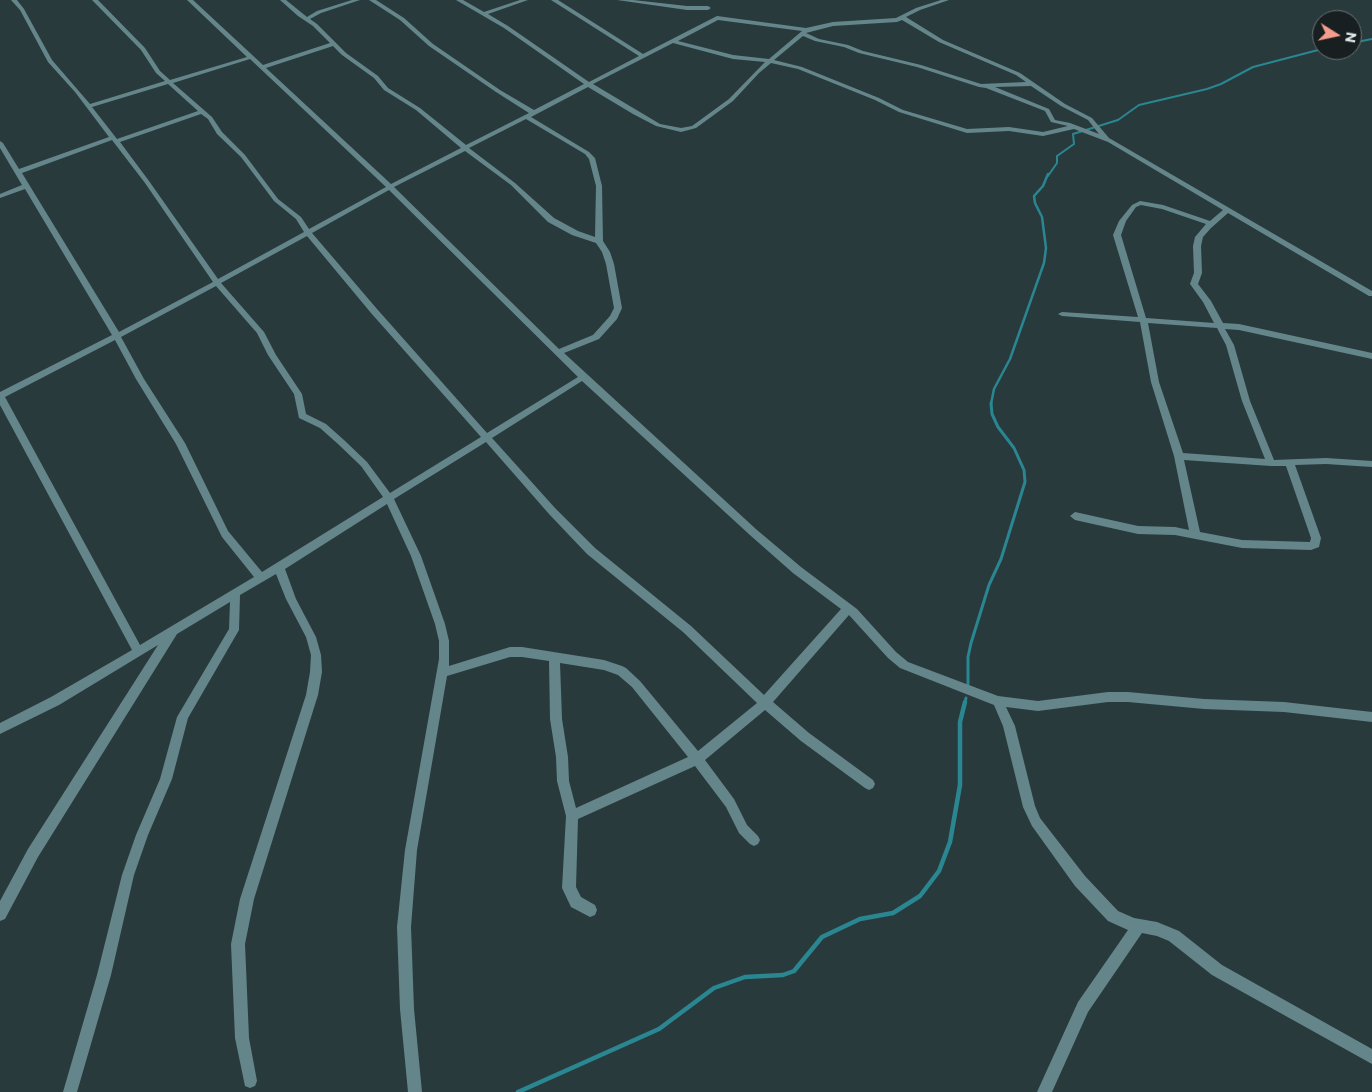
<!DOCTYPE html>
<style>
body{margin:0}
#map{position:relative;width:1372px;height:1092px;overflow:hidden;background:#293a3c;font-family:Commissioner,sans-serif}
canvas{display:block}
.north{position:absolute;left:1312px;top:10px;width:50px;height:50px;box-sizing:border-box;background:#181f20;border:1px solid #687071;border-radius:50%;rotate:100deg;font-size:14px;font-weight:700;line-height:20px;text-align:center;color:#dfe9ea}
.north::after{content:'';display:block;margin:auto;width:18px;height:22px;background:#f49d8d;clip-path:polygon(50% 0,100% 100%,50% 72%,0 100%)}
</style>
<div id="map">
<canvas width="1372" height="1092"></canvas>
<div class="north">N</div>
</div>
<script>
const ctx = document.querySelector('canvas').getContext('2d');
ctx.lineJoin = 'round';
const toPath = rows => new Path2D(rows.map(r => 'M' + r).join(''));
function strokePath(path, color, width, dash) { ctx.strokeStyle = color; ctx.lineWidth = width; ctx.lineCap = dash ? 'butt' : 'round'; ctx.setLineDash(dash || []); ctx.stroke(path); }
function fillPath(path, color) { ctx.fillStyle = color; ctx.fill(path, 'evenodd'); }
strokePath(toPath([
 [1352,43,1372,39],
 [1048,176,1057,163,1057,156,1074,144,1073,134,1118,120,1139,105,1207,89,1221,84,1253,67,1322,49]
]), '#2a8691', 2);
strokePath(toPath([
 [991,404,994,389,1010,359,1044,263,1046,248,1042,217,1035,203,1034,196,1043,186,1048,174]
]), '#2a8691', 2.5);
strokePath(toPath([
 [968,684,968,657,971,643,989,585,1001,559,1025,482,1024,470,1014,448,998,427,992,414,991,403],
 [965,703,966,698]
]), '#2a8691', 3);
strokePath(toPath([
 [518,1092,659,1029,714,988,745,977,783,975,794,971,822,937,860,919,893,913,920,896,939,871,950,842,960,785,960,722,965,702]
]), '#2a8691', 4.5);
fillPath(toPath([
 [11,0,17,0,24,9,52,60,90,104,165,81,156,73,141,50,92,0,98,0,145,48,160,71,170,80,247,57,187,0,193,0,263,65,330,43,313,26,298,16,280,0,286,0,307,17,317,11,352,0,360,0,321,13,310,19,317,24,346,53,378,76,388,88,420,108,466,145,529,113,496,92,429,46,400,20,369,0,376,0,404,18,433,44,500,90,534,110,584,84,504,28,456,0,463,0,484,12,520,0,528,0,488,14,508,26,589,82,639,56,551,0,558,0,643,54,717,16,806,28,833,22,896,18,916,8,941,0,949,0,920,10,906,17,943,40,1020,73,1065,104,1092,118,1109,138,1372,291,1372,296,1369,296,1228,213,1211,228,1203,237,1201,246,1202,273,1198,284,1211,301,1223,323,1239,324,1372,353,1372,359,1239,330,1225,329,1234,345,1250,401,1274,460,1326,458,1372,461,1372,467,1326,464,1295,465,1321,538,1319,547,1311,550,1242,548,1175,535,1138,534,1075,520,1070,516,1075,512,1138,526,1175,527,1189,530,1174,456,1151,382,1140,322,1062,316,1058,314,1062,312,1138,317,1113,235,1119,221,1132,205,1140,201,1163,205,1210,221,1223,210,1108,142,1074,129,1043,136,1009,131,967,133,899,112,875,100,798,69,771,63,759,73,733,101,696,128,681,132,656,126,633,114,588,87,531,117,589,152,595,158,602,186,603,241,610,252,614,264,622,308,617,319,599,339,564,353,757,530,801,567,857,609,896,652,908,662,998,696,1038,701,1108,692,1128,692,1204,699,1284,702,1372,712,1372,722,1284,712,1204,709,1128,702,1108,702,1038,711,1006,707,1015,726,1035,806,1040,818,1085,876,1118,911,1134,918,1157,922,1179,931,1222,965,1372,1049,1372,1064,1212,975,1169,941,1157,936,1142,933,1088,1012,1052,1092,1037,1092,1078,1002,1128,930,1108,921,1075,886,1032,826,1023,807,1003,726,994,705,900,668,888,658,849,615,773,702,809,733,873,780,875,784,873,788,869,790,865,788,801,741,765,710,705,760,734,799,747,825,758,836,760,840,758,844,754,846,750,844,739,833,726,807,695,766,578,819,576,887,581,897,595,905,597,910,595,915,590,917,571,907,562,888,566,816,557,781,556,757,550,719,549,661,522,657,510,657,447,676,417,850,411,927,414,1009,422,1092,408,1092,400,1009,397,927,405,850,439,659,439,641,435,624,411,556,387,504,285,569,296,599,316,637,321,655,322,672,318,695,254,899,245,944,249,1038,257,1081,255,1086,250,1088,245,1086,235,1038,231,944,240,899,306,695,310,672,311,655,306,637,286,599,276,574,240,595,239,630,188,718,172,779,148,835,134,875,111,975,77,1092,63,1092,97,975,122,875,136,835,160,779,177,717,229,629,230,602,177,634,38,857,5,919,0,921,0,901,28,849,158,645,59,705,0,734,0,723,51,697,132,650,0,405,0,392,112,335,25,189,0,198,0,194,22,185,0,148,0,141,3,143,19,169,109,137,75,92,48,62,20,10,11,0],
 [718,20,802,31,769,59,733,55,678,41,718,20],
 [902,20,939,42,1016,75,1026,82,981,84,921,65,863,51,848,45,819,39,806,33,833,26,897,22,902,20],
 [803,36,815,41,844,47,859,53,917,67,979,87,986,88,1045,111,1051,122,1068,126,1043,132,1009,127,967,129,903,110,879,98,802,67,774,60,803,36],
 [673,43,733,59,765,62,729,99,692,126,681,128,660,124,593,84,673,43],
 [333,46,342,55,374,78,384,90,416,110,461,148,391,184,266,68,333,46],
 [250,59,386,187,309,229,301,217,278,199,245,155,222,132,212,117,173,83,250,59],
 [168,84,198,111,117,139,92,107,168,84],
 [1031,86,1061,106,1088,120,1099,134,1070,123,1055,120,1049,109,995,87,1031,86],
 [201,114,208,119,217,134,241,157,274,201,296,219,304,232,218,279,149,181,120,142,201,114],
 [526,119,585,154,589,159,596,186,595,237,578,231,554,218,515,183,469,148,526,119],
 [112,140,145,183,213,282,119,332,22,173,112,140],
 [465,151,511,185,548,222,572,235,596,243,602,252,606,264,614,308,610,316,593,335,559,349,394,187,465,151],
 [389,190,578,377,487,433,377,309,312,233,389,190],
 [1141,205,1162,209,1206,224,1195,237,1193,246,1194,273,1190,284,1203,302,1214,323,1146,318,1121,235,1126,221,1136,207,1141,205],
 [307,236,371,313,481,437,390,493,367,462,344,440,326,424,306,414,302,394,276,355,264,332,221,283,307,236],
 [216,286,257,333,268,355,294,394,299,418,320,428,338,444,361,466,383,497,262,572,228,531,185,443,144,379,121,337,216,286],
 [1148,323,1217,328,1226,345,1242,401,1265,459,1183,453,1159,382,1148,323],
 [115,340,136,379,176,444,222,537,254,577,140,645,5,397,115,340],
 [582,381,751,536,793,573,841,609,764,695,691,626,595,548,555,508,492,438,582,381],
 [486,442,549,514,587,554,683,632,757,703,698,751,640,681,626,668,622,666,604,660,522,647,510,647,449,666,449,641,445,624,421,556,394,499,486,442],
 [1184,460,1271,466,1286,466,1311,538,1310,542,1242,540,1200,532,1184,460],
 [560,663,604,670,618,675,632,687,688,757,576,808,569,781,568,757,562,719,560,663],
 [617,0,633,0,687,6,708,6,711,8,708,10,687,10,617,0]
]), '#64868b');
</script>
